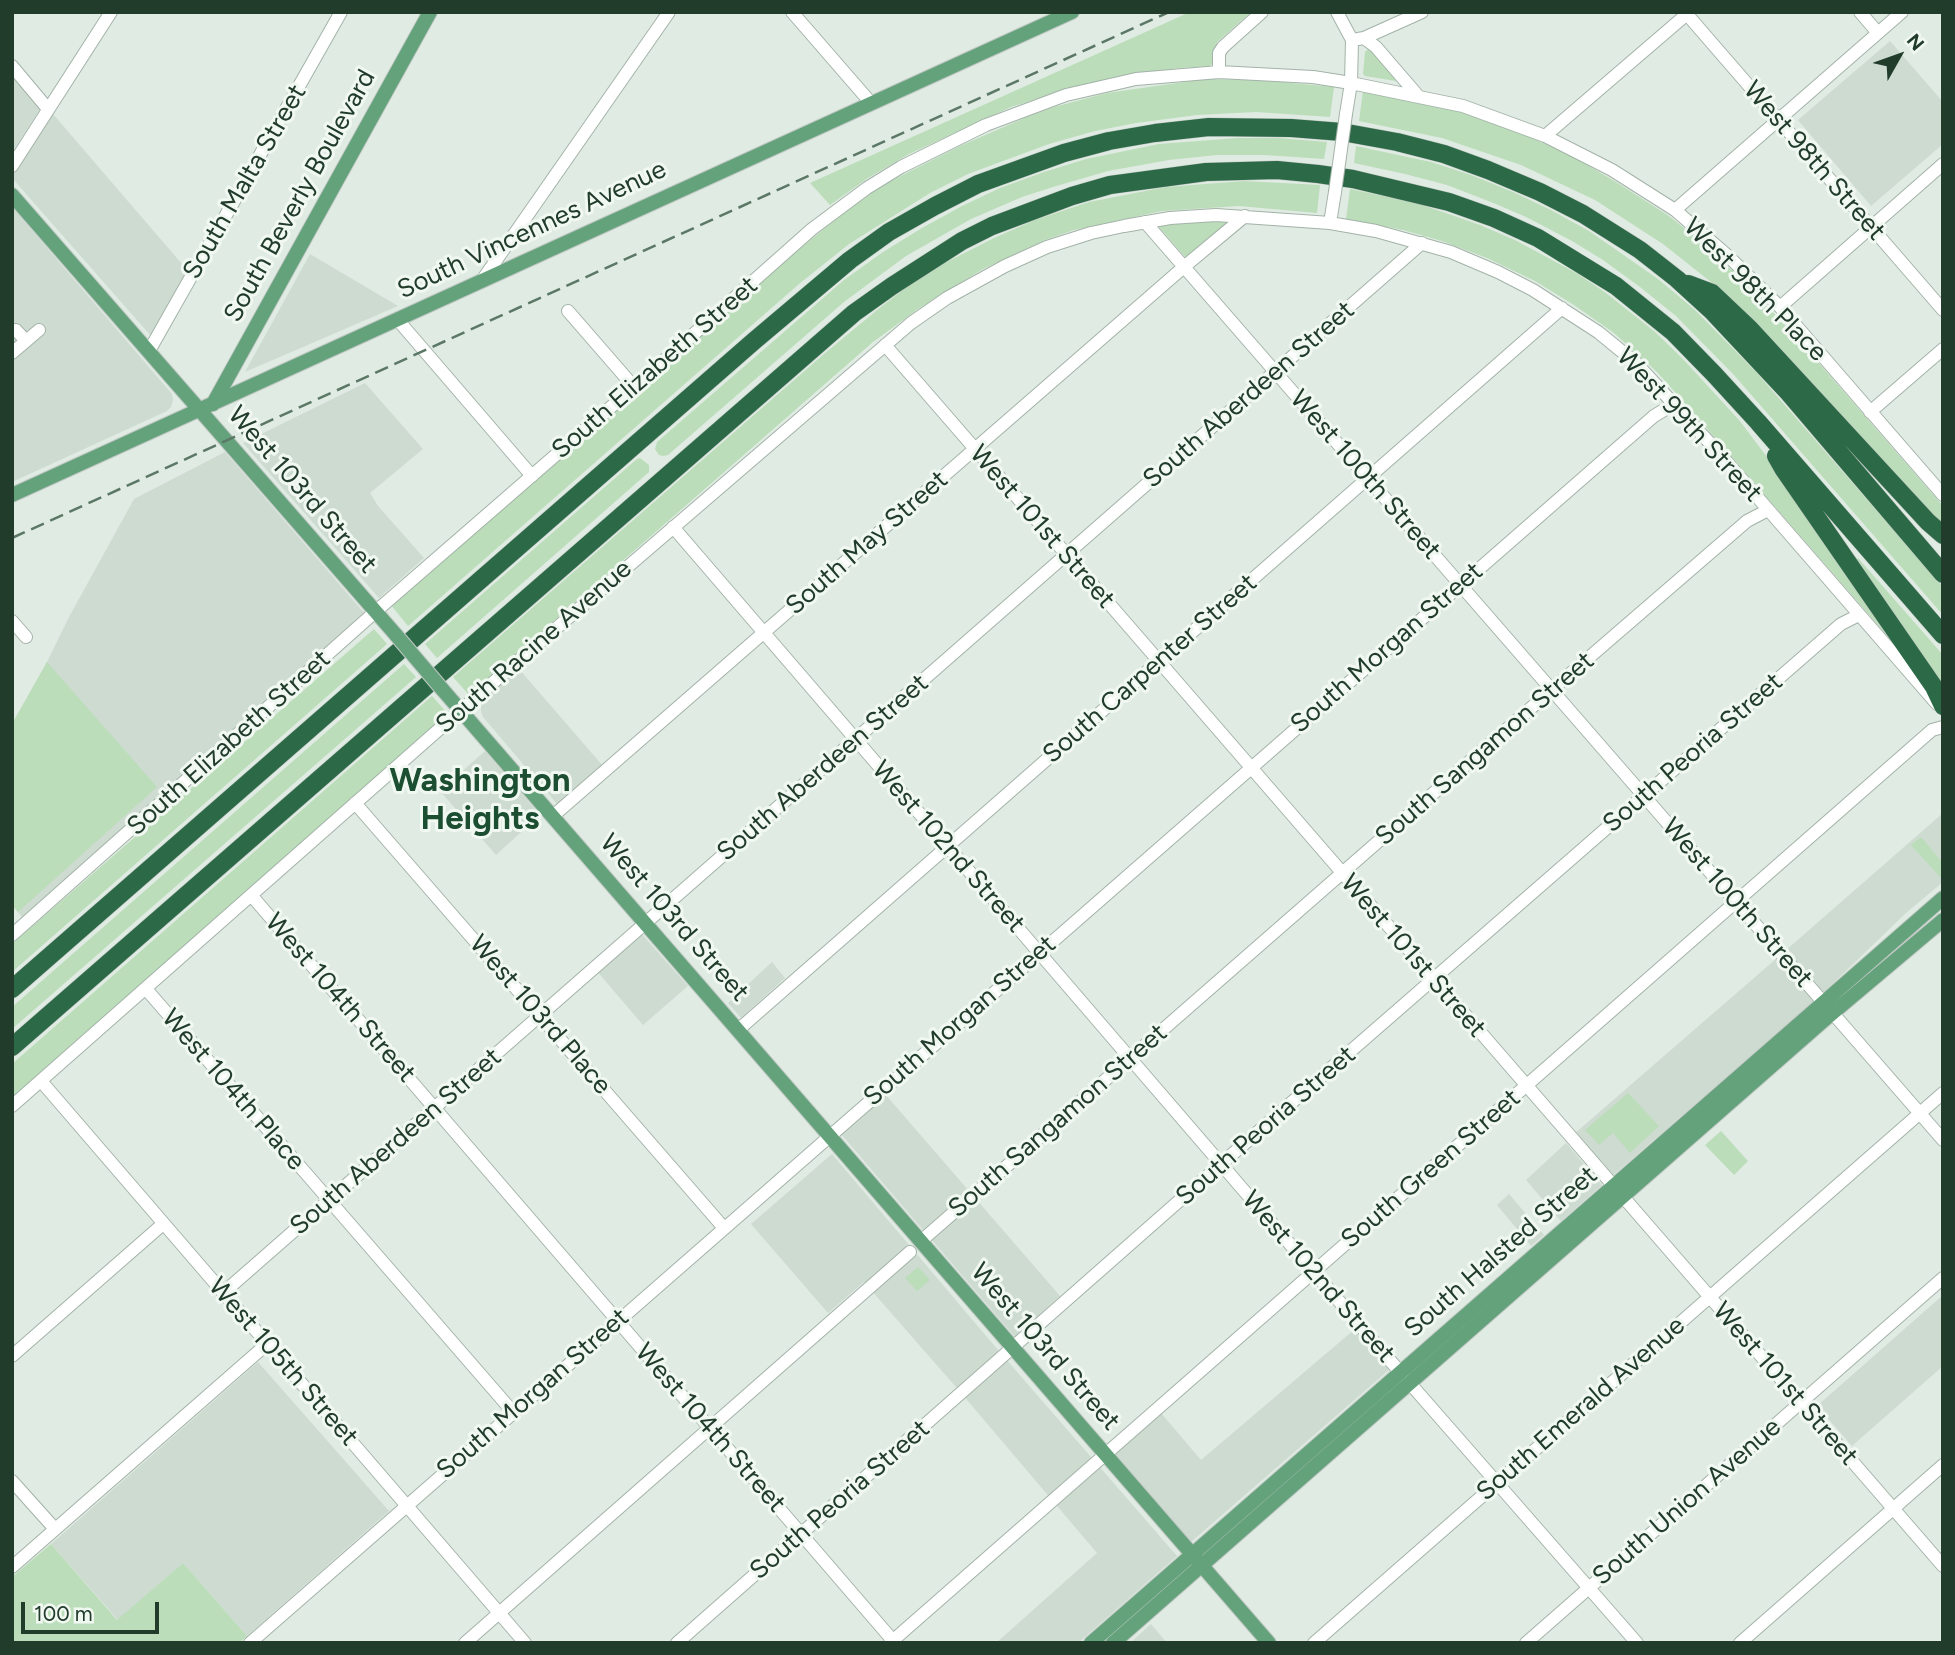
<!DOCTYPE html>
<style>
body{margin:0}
#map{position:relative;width:1955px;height:1655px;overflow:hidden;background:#e0ebe3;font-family:Figtree,sans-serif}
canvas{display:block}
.frame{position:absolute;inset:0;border:14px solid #213c2b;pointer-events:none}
.north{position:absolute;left:1864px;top:21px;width:70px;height:70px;-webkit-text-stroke:5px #f1f8f2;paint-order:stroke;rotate:50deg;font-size:19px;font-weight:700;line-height:28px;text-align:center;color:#213c2b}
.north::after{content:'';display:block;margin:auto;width:24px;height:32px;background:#213c2b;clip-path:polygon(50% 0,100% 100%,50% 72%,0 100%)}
.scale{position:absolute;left:21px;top:1602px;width:138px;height:32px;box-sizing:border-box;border:4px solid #213c2b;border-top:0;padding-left:9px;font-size:21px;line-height:24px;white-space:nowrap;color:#213c2b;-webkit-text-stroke:5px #f1f8f2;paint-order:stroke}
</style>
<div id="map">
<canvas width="1955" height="1655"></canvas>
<div class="frame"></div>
<div class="north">N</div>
<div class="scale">100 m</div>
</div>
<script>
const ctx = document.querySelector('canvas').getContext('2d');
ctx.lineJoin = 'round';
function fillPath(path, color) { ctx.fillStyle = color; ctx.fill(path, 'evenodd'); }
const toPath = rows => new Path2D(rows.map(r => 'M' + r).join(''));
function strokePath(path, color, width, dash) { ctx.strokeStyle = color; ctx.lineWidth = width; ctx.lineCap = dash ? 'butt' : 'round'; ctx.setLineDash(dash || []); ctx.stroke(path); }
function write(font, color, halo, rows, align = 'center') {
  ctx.font = font + ' Figtree,sans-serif'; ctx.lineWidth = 6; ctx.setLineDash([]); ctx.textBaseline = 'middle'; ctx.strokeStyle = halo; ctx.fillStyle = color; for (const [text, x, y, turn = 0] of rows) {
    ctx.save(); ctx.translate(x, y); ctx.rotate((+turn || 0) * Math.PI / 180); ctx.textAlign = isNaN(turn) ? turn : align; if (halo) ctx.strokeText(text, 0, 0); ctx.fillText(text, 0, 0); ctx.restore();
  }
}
fillPath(toPath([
 [1890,41,1943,102,1943,144,1871,206,1798,120],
 [12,66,44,103,12,152],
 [53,114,188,271,151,336,12,178,12,175],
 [12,207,172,394,173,400,171,407,167,411,12,482],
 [310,254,398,306,245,372],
 [365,383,423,449,370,493,378,506,424,558,379,598,243,443],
 [225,452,366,615,22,917,12,905,12,724,47,662,69,617,134,499],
 [519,669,603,766,558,805,483,717,481,711,481,703,483,699],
 [485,751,540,815,496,855,440,791],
 [1943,813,1943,882,1906,913,1822,994,1785,951],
 [639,931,688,986,643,1025,595,969],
 [1777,958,1814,1001,1611,1177,1574,1134],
 [772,962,785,978,741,1018,728,1003],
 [885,1094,969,1191,923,1230,841,1134],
 [1566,1143,1602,1185,1561,1221,1526,1180],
 [832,1154,998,1350,1177,1556,1078,1643,996,1643,1097,1553,956,1387,864,1282,828,1313,751,1224],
 [1509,1194,1544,1235,1531,1246,1497,1205],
 [976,1199,1060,1296,1015,1337,931,1239],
 [1943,1295,1943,1366,1852,1446,1817,1406],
 [1355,1329,1390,1369,1191,1542,1115,1453,1161,1413,1201,1460],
 [258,1362,389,1511,247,1636,183,1563,118,1620,51,1544],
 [1151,1624,1167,1643,1130,1643]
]), '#cedbd1');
fillPath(toPath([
 [1190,12,1251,12,1217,42,1214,62,1210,66,1180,68,1115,77,1072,88,1011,107,909,154,868,178,830,205,810,183],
 [1369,48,1397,79,1396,81,1365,76,1363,74,1365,52],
 [1205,79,1260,80,1334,87,1330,117,1256,112,1197,115,1136,123,1095,131,1049,144,968,174,930,193,849,244,799,284,408,626,391,605,768,275,838,217,883,185,960,146,1029,116,1054,107,1107,93],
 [1363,91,1414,101,1464,113,1512,129,1570,155,1616,182,1669,216,1704,244,1733,271,1790,330,1943,506,1943,528,1721,290,1663,244,1595,200,1521,165,1442,138,1359,121],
 [1238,138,1278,138,1327,142,1324,159,1264,155,1217,155,1169,160,1108,171,1053,187,1022,197,971,219,906,256,844,302,668,455,663,456,659,455,655,449,657,442,844,280,883,252,922,228,962,206,1000,188,1044,172,1086,159,1159,144],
 [1356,146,1431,162,1471,175,1513,192,1551,210,1589,231,1658,279,1695,310,1756,372,1943,587,1943,615,1734,375,1676,316,1640,287,1603,260,1572,241,1526,217,1496,204,1447,185,1405,174,1354,163],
 [1244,181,1320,185,1317,213,1239,206,1162,211,1074,230,1045,240,983,269,918,309,873,342,469,695,453,677,824,354,882,306,914,282,943,264,994,238,1035,220,1089,202,1166,187],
 [1350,189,1417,203,1480,225,1515,240,1578,274,1606,293,1654,331,1682,358,1739,420,1789,486,1898,648,1675,392,1657,372,1614,333,1574,305,1535,281,1487,258,1442,241,1403,230,1346,219],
 [1225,220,1228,222,1227,223,1186,258,1158,226,1160,224],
 [640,458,649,465,649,472,437,658,425,644,637,459],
 [1858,558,1943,655,1943,691,1853,562],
 [374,629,387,644,12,972,12,944],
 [47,662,157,787,18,912,12,905,12,724],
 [404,664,416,677,12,1029,12,1007],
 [432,696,448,714,12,1097,12,1064],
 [1921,837,1943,863,1943,875,1940,877,1911,845],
 [1628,1093,1659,1126,1630,1153,1613,1133,1599,1145,1585,1130],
 [1721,1131,1748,1161,1734,1175,1705,1145],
 [918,1267,930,1280,917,1291,905,1278],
 [51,1544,117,1620,183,1563,247,1636,239,1643,12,1643,12,1577]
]), '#bbddb9');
const minor = toPath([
 [792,12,871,103],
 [1337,12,1352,40,1351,83,1346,114],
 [1685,12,1943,310],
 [1860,12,1878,33],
 [1364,38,1376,47,1419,97,1463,106,1545,136,1612,170,1675,210,1728,256,1780,307,1943,495],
 [1358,39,1364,38,1422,12],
 [12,66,48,109],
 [1219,72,1219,53,1223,47,1262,12],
 [1545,136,1687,14],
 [12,166,111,12],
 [1675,210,1902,12],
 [1145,222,1943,1140],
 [1330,223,1335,192],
 [483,279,669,12],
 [1780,307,1943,164],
 [568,311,634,387],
 [397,319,532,476],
 [16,330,26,341],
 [885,345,1943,1566],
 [149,351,341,12],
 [12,353,39,330],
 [1870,412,1943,349],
 [673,527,1400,1372,1637,1643],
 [12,621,26,637],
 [355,803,724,1228],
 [553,816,1185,266,1245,216],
 [251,895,895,1643],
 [12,935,375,612,634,387,812,229,867,188,901,167,986,125,1066,95,1136,79,1219,72,1313,77,1351,83,1419,97],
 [146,989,513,1412],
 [738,1030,1562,308],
 [41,1081,525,1643],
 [12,1106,453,717,911,323,947,298,1005,266,1047,247,1091,233,1124,226,1170,218,1216,215,1330,223,1376,231,1451,252,1498,272,1533,290,1598,332,1636,363,1719,453,1937,704],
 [921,1241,1563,680,1747,521,1768,510],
 [223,1293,1422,243],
 [12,1356,163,1224],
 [12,1481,55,1529],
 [12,1567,267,1344],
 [250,1643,1654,416,1674,404],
 [465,1643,910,1252],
 [677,1643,1221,1164,1841,624,1859,615],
 [890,1643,1932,730,1943,727],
 [1314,1643,1943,1093],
 [1526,1643,1943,1278],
 [1740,1643,1943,1465]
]);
const major = toPath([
 [12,195,396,635],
 [213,404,430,12],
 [12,495,1072,12],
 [442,689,1269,1643],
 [1091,1643,1943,898],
 [1113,1643,1823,1021,1943,920]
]);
const highway = toPath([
 [1688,284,1712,293,1750,329,1928,522,1943,535],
 [1776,456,1784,470,1934,687,1943,706],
 [12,989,754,341,850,260,889,232,935,206,978,184,1064,153,1109,141,1155,133,1209,127,1291,128,1342,132,1397,142,1444,154,1488,170,1540,192,1583,214,1640,250,1677,279,1712,311,1787,391,1943,574],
 [12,1047,854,313,892,286,962,241,992,226,1072,196,1110,185,1206,172,1277,170,1318,174,1353,179,1449,202,1494,218,1538,238,1616,286,1673,332,1714,374,1758,422,1943,635]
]);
strokePath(minor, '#a3b3a8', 14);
strokePath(major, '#c1c8c4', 16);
strokePath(highway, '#c1c8c4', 19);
strokePath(minor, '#fff', 12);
strokePath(major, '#64a27c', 14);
strokePath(highway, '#2c6947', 18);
strokePath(toPath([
 [12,538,1169,12]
]), '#5b7866', 2.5, [14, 7]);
const minorBridge = toPath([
 [1335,192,1346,114]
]);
const majorBridge = toPath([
 [396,635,442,689]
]);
strokePath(minorBridge, '#a3b3a8', 14, []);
strokePath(majorBridge, '#c1c8c4', 16, []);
strokePath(minorBridge, '#fff', 12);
strokePath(majorBridge, '#64a27c', 14);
write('26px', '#213c2b', '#f1f8f2', [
 ["West 98th Street",1814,161,49],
 ["South Malta Street",245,182,-60],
 ["South Beverly Boulevard",300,196,-61],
 ["South Vincennes Avenue",532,230,-25],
 ["West 98th Place",1755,290,45],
 ["South Elizabeth Street",655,368,-41],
 ["South Aberdeen Street",1249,395,-41],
 ["West 99th Street",1689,425,47],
 ["West 100th Street",1365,475,49],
 ["West 103rd Street",302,490,49],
 ["West 101st Street",1042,527,49],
 ["South May Street",867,543,-41],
 ["South Racine Avenue",534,647,-41],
 ["South Morgan Street",1387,648,-41],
 ["South Carpenter Street",1150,669,-41],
 ["South Elizabeth Street",229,743,-42],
 ["South Sangamon Street",1485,749,-41],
 ["South Peoria Street",1693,753,-41],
 ["South Aberdeen Street",823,768,-41],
 ["West 102nd Street",948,847,49],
 ["West 100th Street",1737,903,49],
 ["West 103rd Street",674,918,49],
 ["West 101st Street",1413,956,49],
 ["West 104th Street",340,998,49],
 ["West 103rd Place",540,1015,49],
 ["South Morgan Street",960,1021,-41],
 ["West 104th Place",233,1090,49],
 ["South Sangamon Street",1058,1121,-41],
 ["South Peoria Street",1266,1126,-41],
 ["South Aberdeen Street",396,1142,-41],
 ["South Green Street",1431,1169,-41],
 ["South Halsted Street",1501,1252,-41],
 ["West 102nd Street",1318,1277,49],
 ["West 103rd Street",1045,1347,49],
 ["West 105th Street",283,1362,49],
 ["West 101st Street",1785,1384,49],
 ["South Morgan Street",533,1394,-41],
 ["South Emerald Avenue",1581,1409,-41],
 ["West 104th Street",710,1428,49],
 ["South Peoria Street",840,1500,-41],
 ["South Union Avenue",1687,1502,-41]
]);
write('bold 33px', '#1c4e31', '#f1f8f2', [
 ["Washington",480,781],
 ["Heights",480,819]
]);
</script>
